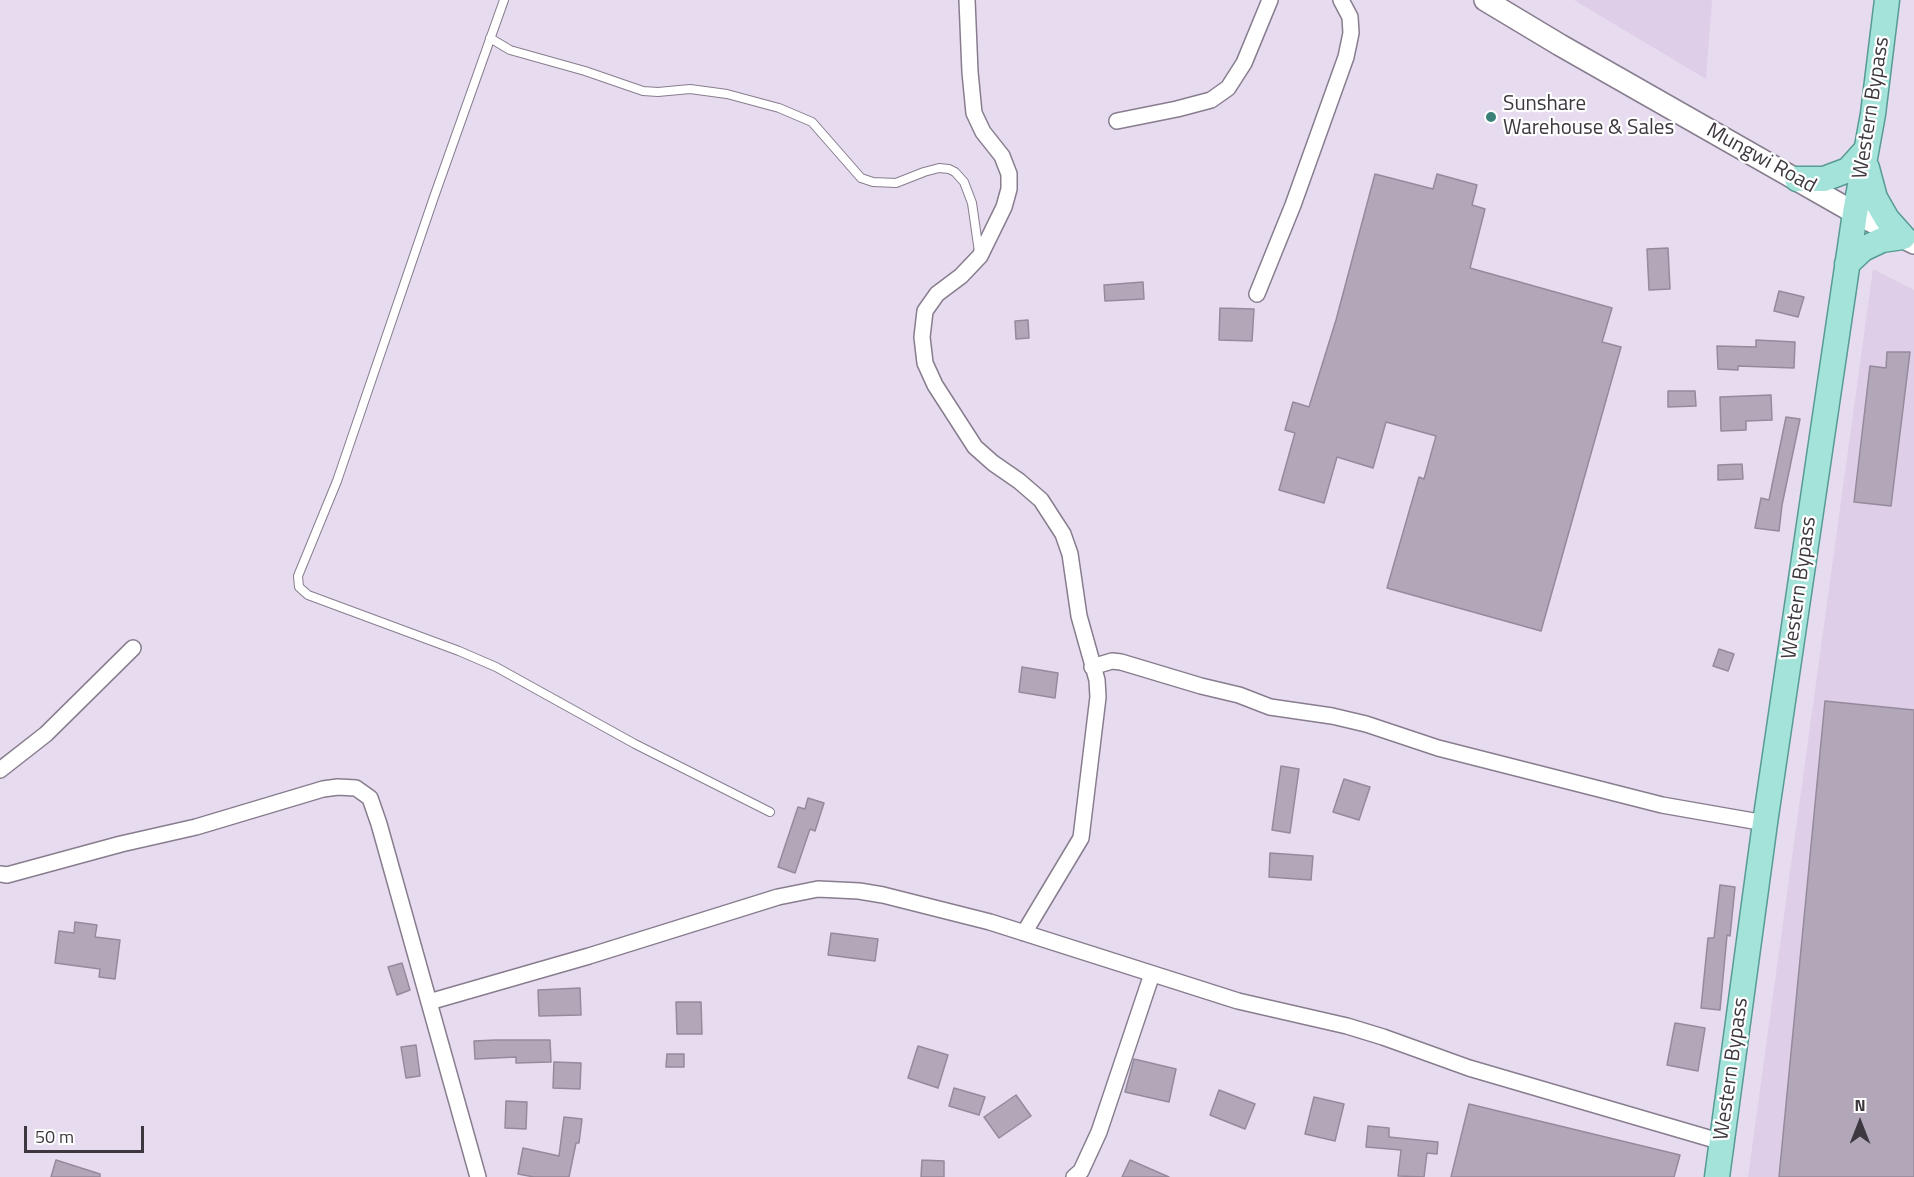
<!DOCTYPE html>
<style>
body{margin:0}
#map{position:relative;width:1914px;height:1177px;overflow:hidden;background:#e7dbef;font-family:"Titillium Web",sans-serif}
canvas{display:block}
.north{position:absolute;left:1830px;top:1093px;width:60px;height:60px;-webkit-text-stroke:4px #fff;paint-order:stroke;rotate:0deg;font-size:16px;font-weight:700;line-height:24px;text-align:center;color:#3d383f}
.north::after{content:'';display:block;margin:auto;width:21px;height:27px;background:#3d383f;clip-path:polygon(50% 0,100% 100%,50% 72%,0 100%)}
.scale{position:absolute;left:24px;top:1126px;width:120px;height:27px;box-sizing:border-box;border:3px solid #3d383f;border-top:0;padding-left:8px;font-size:18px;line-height:21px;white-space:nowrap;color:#3d383f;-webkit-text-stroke:4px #fff;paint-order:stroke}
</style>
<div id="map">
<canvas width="1914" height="1177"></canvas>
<div class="north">N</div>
<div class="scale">50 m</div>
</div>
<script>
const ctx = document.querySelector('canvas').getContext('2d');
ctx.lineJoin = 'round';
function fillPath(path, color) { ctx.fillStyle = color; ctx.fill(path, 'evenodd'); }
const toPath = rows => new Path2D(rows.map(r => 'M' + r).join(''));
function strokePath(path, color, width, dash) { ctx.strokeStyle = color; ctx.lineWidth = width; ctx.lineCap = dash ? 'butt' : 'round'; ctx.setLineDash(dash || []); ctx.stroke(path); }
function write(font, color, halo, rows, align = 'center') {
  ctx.font = font + ' "Titillium Web",sans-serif'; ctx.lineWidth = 4.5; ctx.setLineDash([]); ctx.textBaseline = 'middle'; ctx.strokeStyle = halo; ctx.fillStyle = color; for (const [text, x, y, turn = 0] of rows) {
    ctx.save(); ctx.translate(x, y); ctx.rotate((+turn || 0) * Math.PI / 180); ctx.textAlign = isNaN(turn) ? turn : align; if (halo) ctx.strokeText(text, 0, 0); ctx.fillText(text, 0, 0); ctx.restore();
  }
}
fillPath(toPath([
 [1574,0,1712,0,1706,79],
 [1873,269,1914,290,1914,1177,1748,1177]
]), '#decee8');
const building = toPath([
 [1375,174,1433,189,1437,174,1477,185,1472,205,1485,209,1470,268,1612,308,1602,342,1621,347,1541,631,1387,588,1419,477,1424,479,1436,436,1386,422,1373,468,1337,457,1324,503,1279,490,1295,433,1285,430,1293,402,1309,407,1336,320,1375,174],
 [1668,248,1670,289,1649,290,1647,249,1668,248],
 [1143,282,1144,299,1105,301,1104,285,1143,282],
 [1779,291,1804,297,1798,317,1774,311,1779,291],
 [1220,308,1254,309,1252,341,1219,340,1220,308],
 [1028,320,1029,338,1016,339,1015,321,1028,320],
 [1756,340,1795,342,1794,368,1738,366,1738,370,1718,369,1717,346,1756,347,1756,340],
 [1887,352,1910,352,1891,506,1854,502,1870,366,1886,368,1887,352],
 [1668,391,1695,391,1696,406,1668,407,1668,391],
 [1771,395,1772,420,1746,421,1746,430,1721,431,1720,397,1771,395],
 [1786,417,1800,419,1782,505,1779,531,1755,528,1761,498,1769,500,1786,417],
 [1742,464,1743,479,1718,480,1718,465,1742,464],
 [1719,649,1734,654,1728,671,1713,666,1719,649],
 [1022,667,1058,673,1055,698,1019,692,1022,667],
 [1825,701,1914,710,1914,1177,1779,1177,1825,701],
 [1281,766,1299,769,1290,833,1272,830,1281,766],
 [1344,779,1370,787,1359,820,1333,812,1344,779],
 [808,798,824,803,815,831,810,829,795,873,778,867,798,807,805,809,808,798],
 [1270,853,1313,856,1311,880,1269,877,1270,853],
 [1720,885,1735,887,1730,936,1727,935,1720,1010,1701,1008,1708,938,1714,938,1720,885],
 [75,922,97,925,95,937,120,940,115,979,99,977,100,969,55,963,59,931,74,933,75,922],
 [831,933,878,939,875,961,828,955,831,933],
 [402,963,410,990,397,995,388,967,402,963],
 [580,988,581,1015,539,1016,538,990,580,988],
 [676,1002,701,1002,702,1034,677,1034,676,1002],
 [1675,1023,1705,1028,1698,1071,1667,1065,1675,1023],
 [495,1040,550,1040,551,1062,516,1063,516,1057,475,1059,474,1041,495,1040],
 [416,1045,420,1076,406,1078,401,1047,416,1045],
 [918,1046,948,1055,938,1088,908,1078,918,1046],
 [667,1054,684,1054,684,1067,666,1067,667,1054],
 [1134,1059,1176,1069,1169,1102,1125,1092,1134,1059],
 [554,1062,581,1063,580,1089,553,1088,554,1062],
 [954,1088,985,1097,979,1115,949,1106,954,1088],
 [1219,1090,1255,1104,1245,1129,1210,1115,1219,1090],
 [1016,1095,1031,1116,999,1138,984,1117,1016,1095],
 [1314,1097,1344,1104,1335,1141,1305,1134,1314,1097],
 [506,1101,527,1102,526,1129,505,1128,506,1101],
 [1469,1104,1680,1155,1674,1177,1451,1177,1469,1104],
 [564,1117,582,1119,579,1143,576,1143,569,1177,534,1177,518,1174,523,1148,559,1156,564,1117],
 [1368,1126,1389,1128,1389,1137,1438,1142,1437,1154,1427,1153,1424,1177,1398,1176,1401,1150,1366,1147,1368,1126],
 [56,1160,100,1174,100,1177,51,1177,56,1160],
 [922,1160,944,1161,944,1177,921,1177,922,1160],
 [1130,1160,1169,1177,1122,1177,1130,1160]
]);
fillPath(building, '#b2a7b9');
strokePath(building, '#958a9c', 1.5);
const lane = toPath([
 [504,0,434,197,337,481,298,576,299,587,308,595,459,651,496,667,635,744,770,812],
 [490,38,510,50,585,71,643,91,658,92,690,89,727,94,779,108,812,122,861,178,873,182,896,183,924,172,939,168,949,169,955,172,964,182,972,203,979,252]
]);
const street = toPath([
 [967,0,970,72,974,113,983,132,1002,156,1009,174,1009,189,1004,207,980,256,961,276,937,294,925,311,922,337,925,363,935,385,975,447,993,463,1019,481,1041,500,1063,534,1070,554,1079,616,1097,680,1098,697,1081,838,1024,933],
 [1117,121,1177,109,1211,100,1228,88,1244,63,1270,0],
 [1257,294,1293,205,1346,57,1351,33,1350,17,1341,0],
 [1092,667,1112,661,1121,662,1201,686,1239,695,1270,707,1332,716,1366,724,1438,748,1662,805,1765,823],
 [0,770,46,734,133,648],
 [0,874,7,875,121,844,196,827,323,789,338,787,356,788,370,798,379,824,478,1177],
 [429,1002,589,956,778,897,818,889,859,891,883,895,990,922,1238,1001,1347,1026,1383,1037,1469,1068,1722,1142],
 [1074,1177,1081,1171,1099,1132,1152,974]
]);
const secondary = toPath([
 [1485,0,1560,45,1855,213,1914,243]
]);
const primary = toPath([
 [1867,168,1875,198,1887,219,1903,237],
 [1797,179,1824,179,1848,170,1866,150],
 [1847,264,1863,249,1882,240,1903,237],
 [1717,1177,1765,823,1855,213,1873,114,1887,0]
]);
strokePath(lane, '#887d8e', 10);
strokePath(street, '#887d8e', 18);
strokePath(secondary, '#887d8e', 24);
strokePath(primary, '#579b94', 27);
strokePath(lane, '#fff', 8);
strokePath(street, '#fff', 15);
strokePath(secondary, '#fff', 21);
strokePath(primary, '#a3e3da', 24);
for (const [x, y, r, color] of [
 [1491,117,6,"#3c8178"]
]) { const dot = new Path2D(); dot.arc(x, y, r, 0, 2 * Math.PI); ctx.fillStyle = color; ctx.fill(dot); strokePath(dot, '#fff', 2); }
write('21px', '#3d383f', '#fff', [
 ["Sunshare",1503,105],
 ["Warehouse & Sales",1503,129]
], 'left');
write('21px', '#3d383f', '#fff', [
 ["Western Bypass",1872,108,-81],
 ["Mungwi Road",1761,159,29],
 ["Western Bypass",1800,588,-82],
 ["Western Bypass",1732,1069,-82]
]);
</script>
